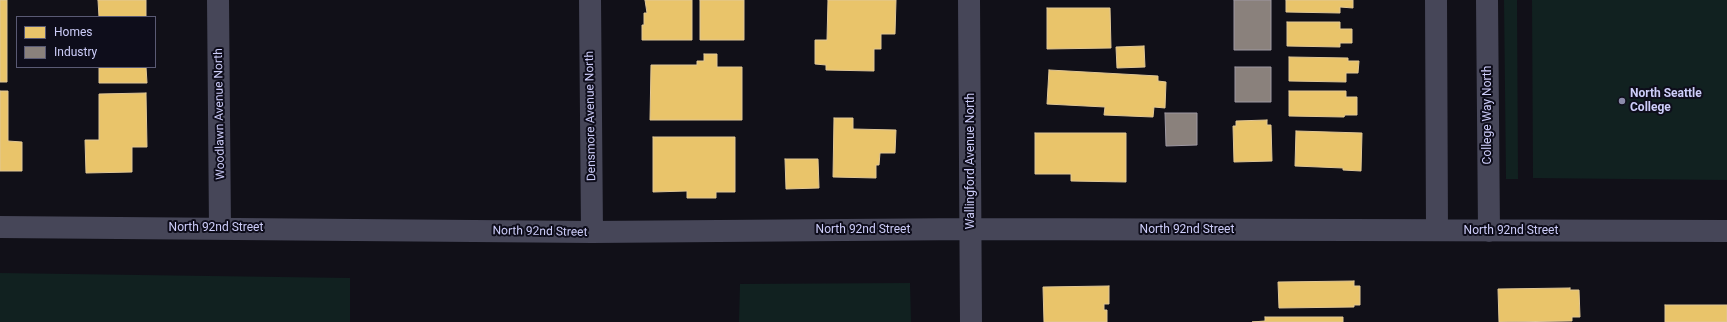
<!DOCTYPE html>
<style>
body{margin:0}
#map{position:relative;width:1727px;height:322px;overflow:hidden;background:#111018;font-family:Roboto,sans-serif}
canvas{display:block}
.legend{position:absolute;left:16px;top:16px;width:140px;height:52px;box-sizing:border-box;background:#0e0d1b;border:1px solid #5a5a74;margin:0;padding:5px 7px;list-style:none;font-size:12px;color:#cdcdf9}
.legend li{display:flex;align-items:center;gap:8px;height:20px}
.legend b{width:20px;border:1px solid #5a5a74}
</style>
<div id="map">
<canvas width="1727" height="322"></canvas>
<ul class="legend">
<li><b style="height:11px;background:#e9c46a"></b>Homes</li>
<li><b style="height:11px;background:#8a817c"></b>Industry</li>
</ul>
</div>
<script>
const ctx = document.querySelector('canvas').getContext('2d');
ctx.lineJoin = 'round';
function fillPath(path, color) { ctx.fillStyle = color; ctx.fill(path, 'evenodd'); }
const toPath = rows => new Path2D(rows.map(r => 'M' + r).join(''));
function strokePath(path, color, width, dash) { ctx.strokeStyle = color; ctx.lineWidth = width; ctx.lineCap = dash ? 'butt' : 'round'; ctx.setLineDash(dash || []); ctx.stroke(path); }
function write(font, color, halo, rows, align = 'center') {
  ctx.font = font + ' Roboto,sans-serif'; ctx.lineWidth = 4; ctx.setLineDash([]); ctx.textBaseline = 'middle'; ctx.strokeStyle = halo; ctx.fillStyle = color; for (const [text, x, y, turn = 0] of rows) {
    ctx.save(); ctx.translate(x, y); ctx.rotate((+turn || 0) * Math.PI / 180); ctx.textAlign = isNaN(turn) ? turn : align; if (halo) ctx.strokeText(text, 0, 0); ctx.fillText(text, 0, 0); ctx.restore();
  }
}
fillPath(toPath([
 [1504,0,1517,0,1518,179,1506,179],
 [1532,0,1727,0,1727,180,1533,178],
 [0,273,350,278,350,322,0,322],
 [910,283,911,322,739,322,740,284]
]), '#112120');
const homes = toPath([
 [0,0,7,0,7,82,0,82,0,0],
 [98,0,146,0,146,17,99,17,98,0],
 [645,0,692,0,692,40,642,40,642,25,644,25,644,13,647,13,645,0],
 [700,0,744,0,744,40,700,40,700,0],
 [828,0,896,0,895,34,881,34,881,49,874,49,874,71,826,70,826,65,815,64,815,40,827,40,828,0],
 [1286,0,1353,0,1353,8,1340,7,1340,13,1286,12,1286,0],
 [1047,8,1110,8,1111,48,1047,49,1047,8],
 [1287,22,1340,22,1340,29,1352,29,1352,43,1340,43,1340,47,1287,46,1287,22],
 [1144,46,1145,67,1117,68,1116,47,1144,46],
 [704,54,717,54,717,67,742,67,742,120,650,120,651,65,697,65,697,61,704,61,704,54],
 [1289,57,1348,58,1348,61,1359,61,1358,73,1346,73,1346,82,1289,81,1289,57],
 [99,67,146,67,147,83,99,83,99,67],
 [1049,70,1158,76,1158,81,1166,82,1165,108,1154,107,1153,117,1104,115,1105,107,1047,104,1049,70],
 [0,91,8,91,8,141,22,142,22,171,0,171,0,91],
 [1289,91,1346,91,1346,97,1357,97,1357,115,1345,115,1344,117,1289,116,1289,91],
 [146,93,147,147,132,147,132,172,86,173,85,140,99,140,99,94,146,93],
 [834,118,853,118,853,129,896,130,895,153,880,153,879,165,876,165,876,178,833,177,834,118],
 [1267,120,1267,125,1271,125,1272,161,1234,162,1233,126,1236,126,1236,121,1267,120],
 [1296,131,1362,133,1361,171,1343,170,1343,168,1295,166,1296,131],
 [1035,133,1126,133,1126,182,1071,181,1071,174,1035,174,1035,133],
 [653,137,735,137,735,192,716,192,716,198,687,198,687,191,653,192,653,137],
 [785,159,818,159,819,188,786,189,785,159],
 [1354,281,1354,286,1360,286,1360,305,1354,305,1354,307,1279,308,1278,282,1354,281],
 [1109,286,1109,304,1104,304,1104,310,1107,310,1107,322,1044,322,1043,287,1109,286],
 [1570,288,1570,290,1579,290,1580,317,1572,317,1572,321,1499,322,1498,289,1570,288],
 [1665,305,1727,305,1727,322,1665,322,1665,305],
 [1265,317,1343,317,1343,322,1252,322,1265,321,1265,317]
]);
fillPath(homes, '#e9c46a');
strokePath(homes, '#e1c795', 1);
const industry = toPath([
 [1234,0,1271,0,1271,50,1234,50,1234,0],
 [1235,67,1271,67,1271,102,1235,102,1235,67],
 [1165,113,1197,113,1197,145,1166,146,1165,113]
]);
fillPath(industry, '#8a817c');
strokePath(industry, '#9e98a2', 1);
strokePath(toPath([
 [218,0,220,228],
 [590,0,592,232],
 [969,0,971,322],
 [1436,0,1437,230],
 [1487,0,1489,231],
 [0,227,592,232,971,229,1727,231]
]), '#464658', 22);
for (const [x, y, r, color] of [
 [1622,101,4,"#8b8baa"]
]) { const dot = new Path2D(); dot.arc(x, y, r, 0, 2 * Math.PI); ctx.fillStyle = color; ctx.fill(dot); strokePath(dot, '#0e0d1b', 1.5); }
write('bold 12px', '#cdcdf9', '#0e0d1b', [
 ["North Seattle",1630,94],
 ["College",1630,108]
], 'left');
write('12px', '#cdcdf9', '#0e0d1b', [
 ["Woodlawn Avenue North",220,114,-91],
 ["College Way North",1488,115,-90],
 ["Densmore Avenue North",591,116,-91],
 ["Wallingford Avenue North",971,161,-90],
 ["North 92nd Street",216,228],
 ["North 92nd Street",863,230],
 ["North 92nd Street",1187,230],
 ["North 92nd Street",1511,231],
 ["North 92nd Street",540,232,1]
]);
</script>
